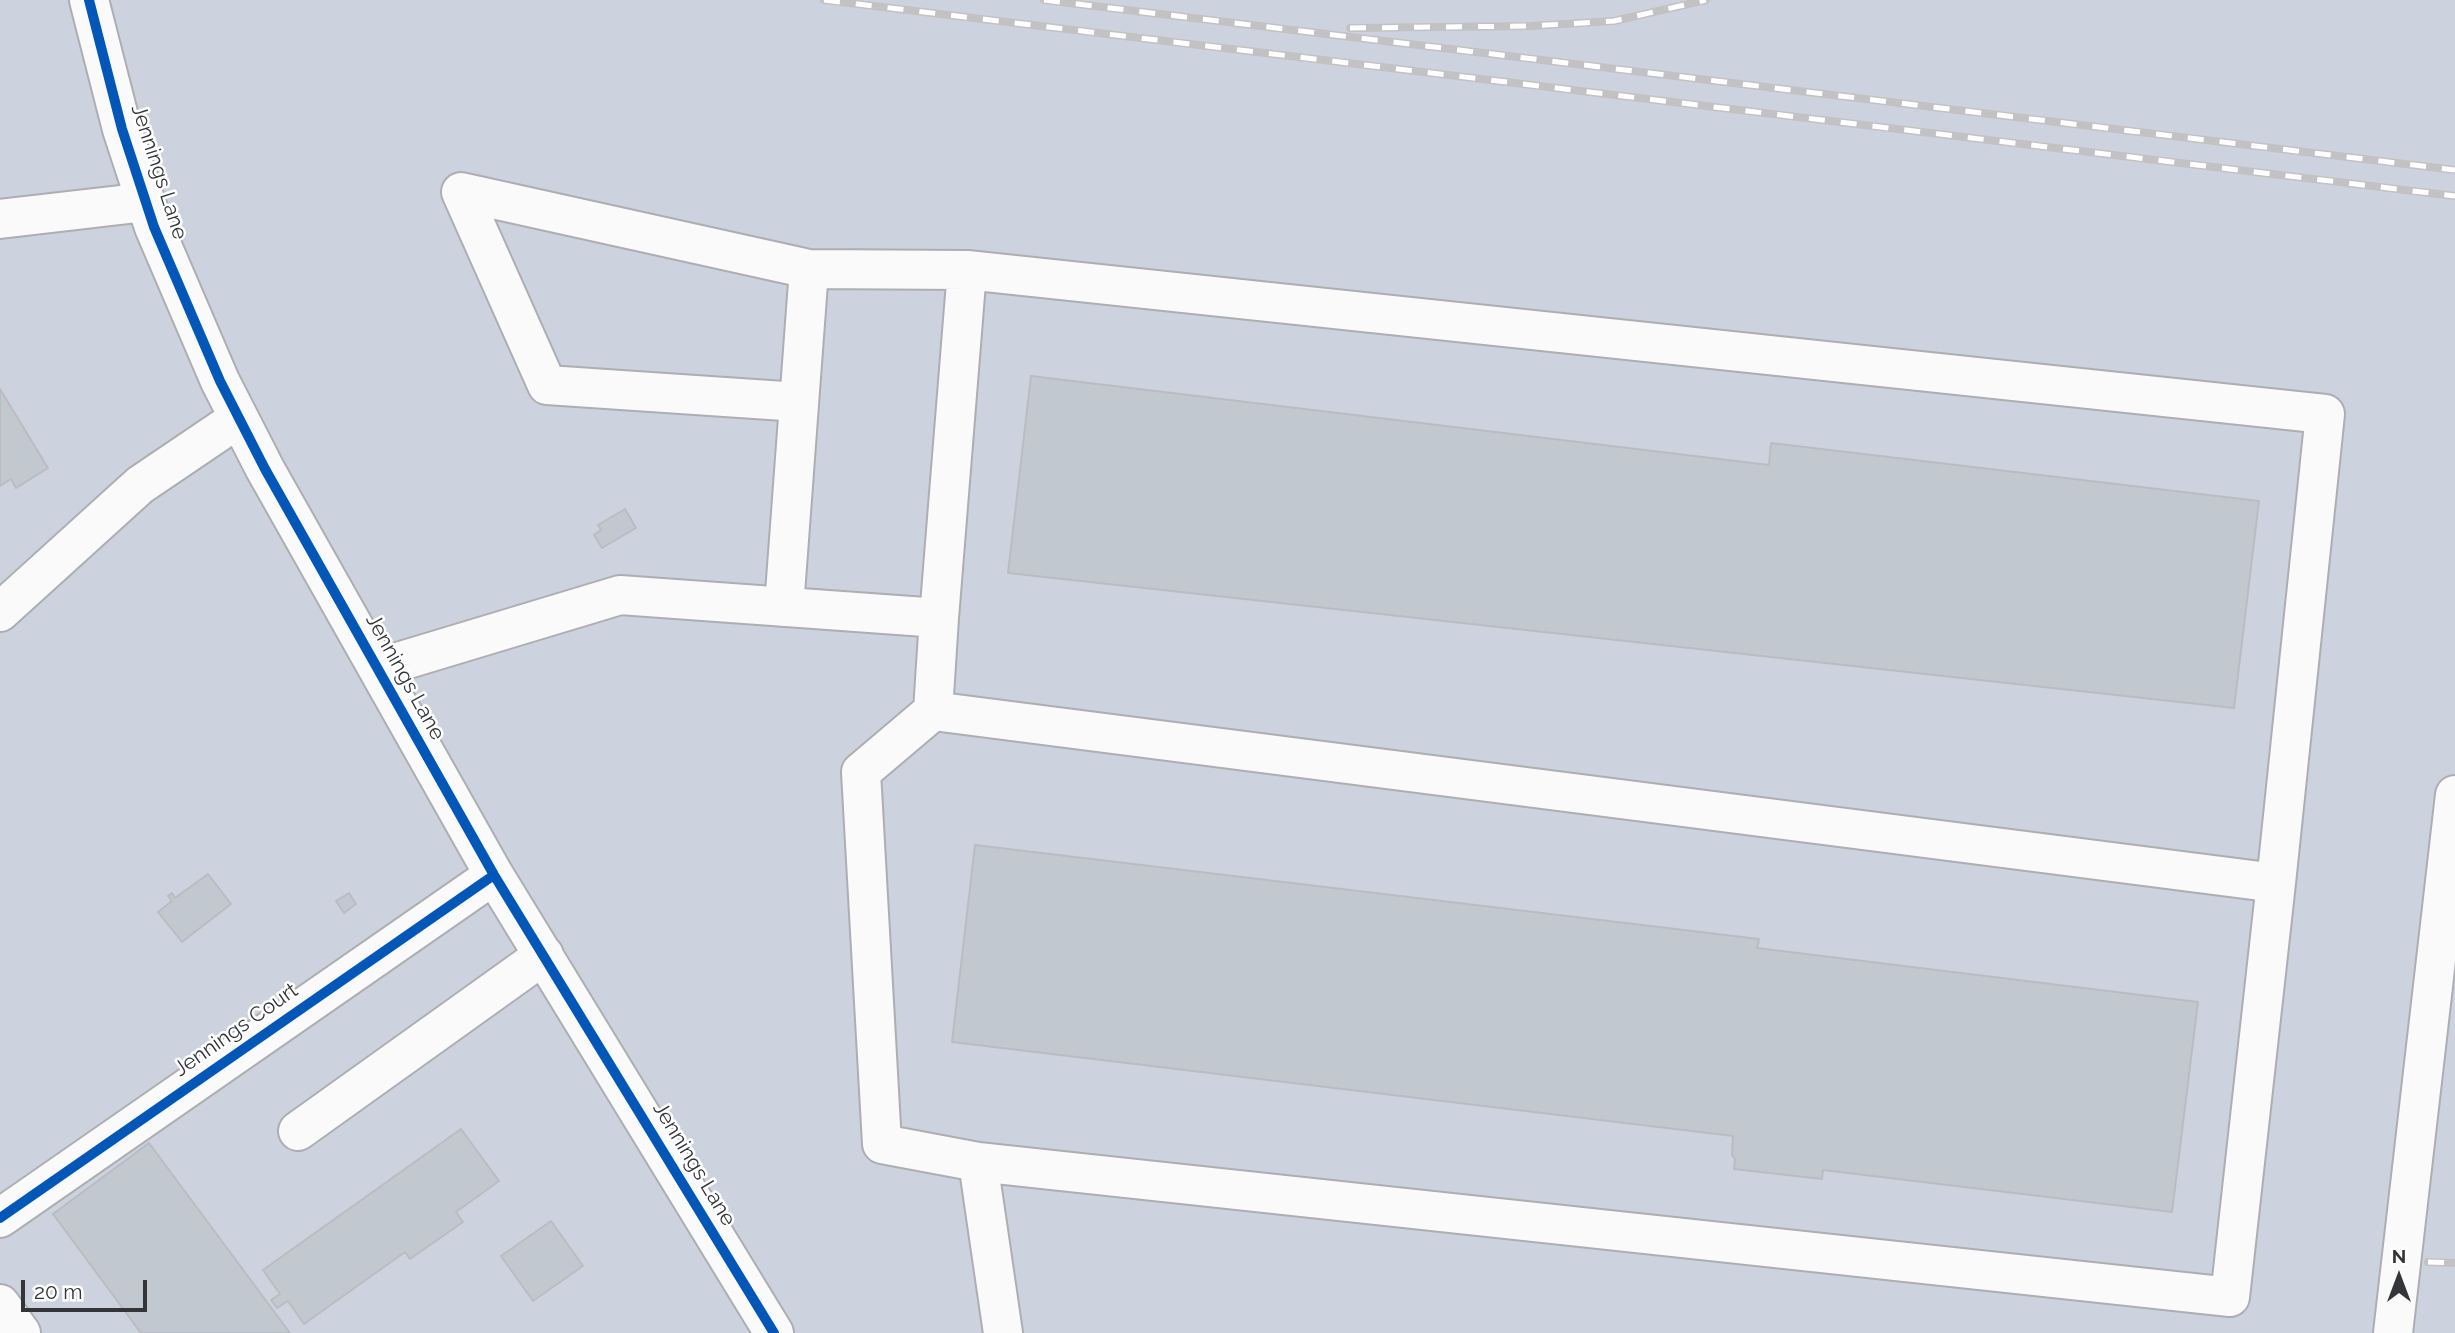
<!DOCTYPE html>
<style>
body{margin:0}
#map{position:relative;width:2455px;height:1333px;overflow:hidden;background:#dce0e6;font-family:Raleway,sans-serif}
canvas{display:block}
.north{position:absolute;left:2364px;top:1242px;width:70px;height:70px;-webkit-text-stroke:5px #fff;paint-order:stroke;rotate:0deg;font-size:19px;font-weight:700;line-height:28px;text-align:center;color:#333539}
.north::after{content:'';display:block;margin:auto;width:24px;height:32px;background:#333539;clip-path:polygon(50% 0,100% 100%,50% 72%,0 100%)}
.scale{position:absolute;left:21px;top:1280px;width:126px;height:32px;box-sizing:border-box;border:4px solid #333539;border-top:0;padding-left:9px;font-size:21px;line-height:24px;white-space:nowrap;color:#333539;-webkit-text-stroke:5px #fff;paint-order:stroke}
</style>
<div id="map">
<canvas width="2455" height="1333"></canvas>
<div class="north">N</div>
<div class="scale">20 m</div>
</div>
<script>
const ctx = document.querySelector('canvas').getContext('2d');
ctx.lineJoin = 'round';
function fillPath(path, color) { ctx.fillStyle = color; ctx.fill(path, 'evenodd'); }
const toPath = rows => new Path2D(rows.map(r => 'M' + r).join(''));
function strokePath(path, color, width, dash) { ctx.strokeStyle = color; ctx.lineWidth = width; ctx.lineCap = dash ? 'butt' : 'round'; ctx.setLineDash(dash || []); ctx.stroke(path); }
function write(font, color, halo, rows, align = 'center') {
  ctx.font = font + ' Raleway,sans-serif'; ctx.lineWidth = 5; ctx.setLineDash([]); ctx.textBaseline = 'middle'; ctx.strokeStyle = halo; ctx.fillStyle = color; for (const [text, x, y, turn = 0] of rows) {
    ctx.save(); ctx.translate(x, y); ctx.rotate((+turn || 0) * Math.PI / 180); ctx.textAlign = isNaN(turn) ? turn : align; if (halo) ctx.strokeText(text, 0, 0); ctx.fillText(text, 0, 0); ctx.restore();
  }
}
fillPath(toPath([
 [0,0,2455,0,2455,1333,0,1333]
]), '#cdd3de');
const building = toPath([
 [1031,376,1769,465,1771,443,2259,501,2234,708,1008,573,1031,376],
 [0,389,48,468,16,488,11,479,0,486,0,389],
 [625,509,636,528,602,548,594,535,601,530,598,525,625,509],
 [975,845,1759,939,1757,948,2198,1002,2172,1212,1823,1170,1822,1179,1734,1169,1735,1159,1732,1155,1733,1136,952,1042,975,845],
 [208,874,231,904,182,942,158,912,172,901,168,896,172,893,175,898,208,874],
 [349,893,356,904,344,913,336,901,349,893],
 [461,1129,499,1181,456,1212,463,1222,410,1259,405,1252,304,1324,288,1301,277,1308,271,1300,280,1294,263,1270,461,1129],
 [149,1143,290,1333,141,1333,53,1214,149,1143],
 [551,1221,583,1266,533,1301,501,1256,551,1221]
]);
fillPath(building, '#c2c8d0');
strokePath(building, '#babcc1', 2);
const minor = toPath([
 [89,0,122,129,154,227,220,381,265,469,494,875,774,1333],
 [0,219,146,202],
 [967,270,2325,414,2276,883],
 [799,402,547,385,461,192,809,269],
 [784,607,809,269,967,270,939,618],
 [0,612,140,485,239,418],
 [378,668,620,595,939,618,933,711,2276,883,2230,1297,978,1162,882,1144,861,772,933,711],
 [298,1131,544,955],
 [978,1162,1003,1333],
 [0,1218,494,875],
 [0,1304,21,1333],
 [2393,1333,2455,795]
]);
strokePath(minor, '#acaeb2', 42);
strokePath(minor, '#fafafb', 38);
const rail = toPath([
 [824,0,2455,196],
 [1044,0,2455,170],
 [1350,28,1531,26,1614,21,1706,0],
 [2428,1262,2455,1263]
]);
strokePath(rail, '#c2c2c4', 8);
strokePath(rail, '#fff', 5, [16]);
strokePath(toPath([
 [89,0,122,129,154,227,220,381,265,469,494,875,774,1333],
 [0,1218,494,875]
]), '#0057b8', 10);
write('21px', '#333539', '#fff', [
 ["Jennings Lane",159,172,72],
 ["Jennings Lane",405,677,61],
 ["Jennings Court",236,1030,-35],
 ["Jennings Lane",694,1164,59]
]);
</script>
